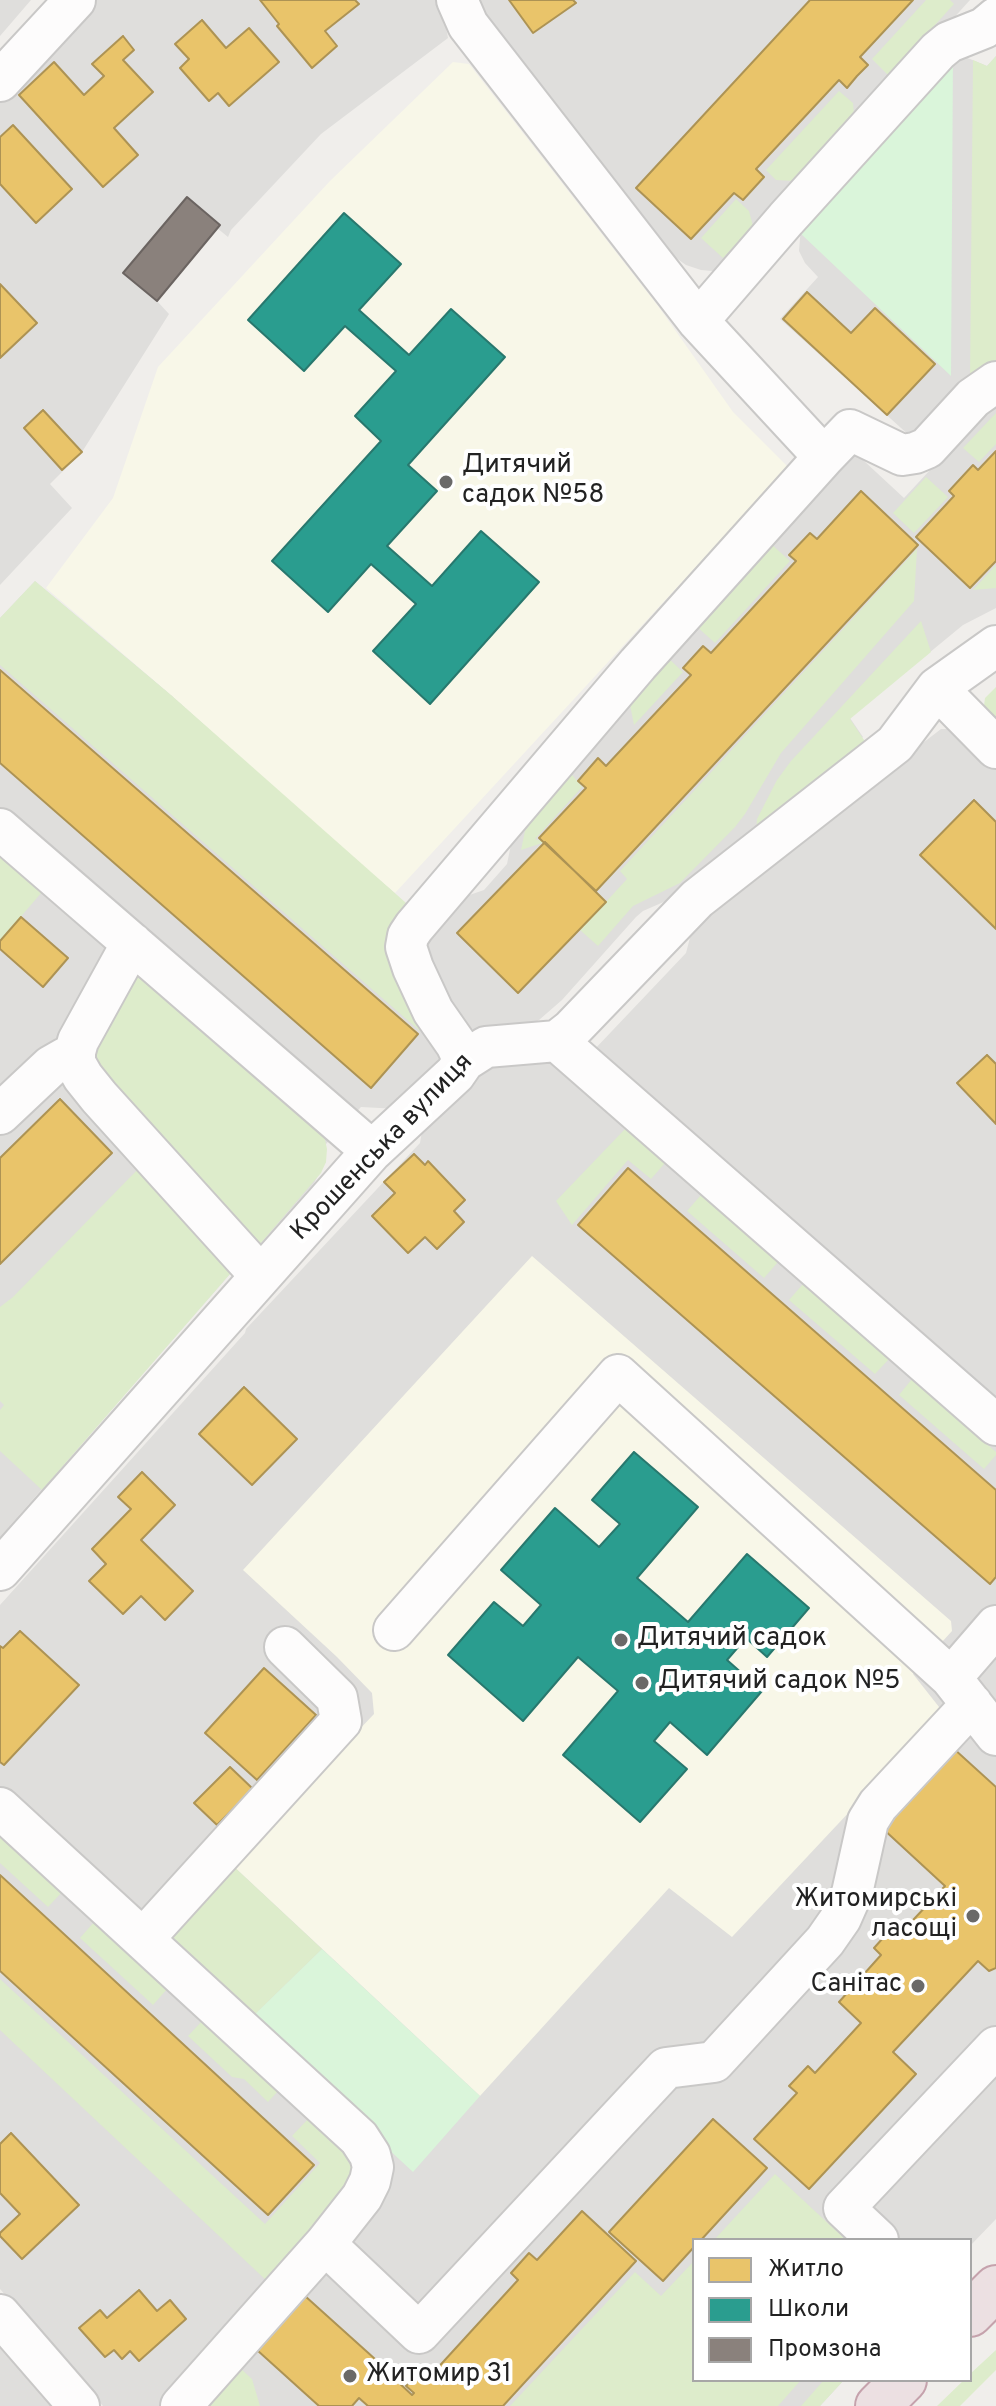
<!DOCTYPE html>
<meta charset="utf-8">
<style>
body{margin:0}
#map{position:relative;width:996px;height:2406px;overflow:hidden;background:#f0eeeb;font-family:Overpass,sans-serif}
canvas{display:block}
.legend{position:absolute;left:692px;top:2238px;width:280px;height:144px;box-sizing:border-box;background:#fff;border:2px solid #a7a7a7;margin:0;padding:10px 14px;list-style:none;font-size:24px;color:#222}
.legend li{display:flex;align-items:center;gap:16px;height:40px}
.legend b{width:40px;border:2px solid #a7a7a7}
</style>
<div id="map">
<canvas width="996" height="2406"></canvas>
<ul class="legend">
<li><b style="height:22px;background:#e9c46a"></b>Житло</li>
<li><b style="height:22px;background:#2a9d8f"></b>Школи</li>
<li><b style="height:22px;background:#8a817c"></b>Промзона</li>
</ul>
</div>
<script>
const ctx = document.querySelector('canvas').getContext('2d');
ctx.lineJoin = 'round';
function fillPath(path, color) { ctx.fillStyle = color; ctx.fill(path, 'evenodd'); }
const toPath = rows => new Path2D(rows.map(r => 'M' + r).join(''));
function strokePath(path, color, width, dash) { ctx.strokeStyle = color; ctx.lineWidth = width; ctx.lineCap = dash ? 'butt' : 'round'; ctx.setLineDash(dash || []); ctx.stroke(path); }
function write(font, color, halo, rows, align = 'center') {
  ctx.font = font + ' Overpass,sans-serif'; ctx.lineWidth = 8; ctx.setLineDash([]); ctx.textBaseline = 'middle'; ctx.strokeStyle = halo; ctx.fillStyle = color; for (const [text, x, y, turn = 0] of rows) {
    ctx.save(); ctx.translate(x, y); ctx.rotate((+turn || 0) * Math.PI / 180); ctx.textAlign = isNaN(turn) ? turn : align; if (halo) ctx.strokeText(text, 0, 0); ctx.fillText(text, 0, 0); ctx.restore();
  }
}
fillPath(toPath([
 [0,0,31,0,0,36],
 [94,0,441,0,448,38,321,134,231,230,228,237,217,228,157,301,169,314,82,452,50,484,72,508,0,585,0,97],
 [471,0,970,0,723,272,701,270,686,265,656,244,596,154],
 [953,52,987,66,996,56,970,382,962,381,911,437,780,319,818,277,805,263,799,251,801,226],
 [996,399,996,608,963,625,850,718,863,737,675,897,643,911,636,917,562,1000,539,1020,522,1029,478,1031,462,1025,432,982,425,937,452,901,484,890,507,864,514,830,849,447,904,498],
 [35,581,171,695,349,854,395,893,443,1060,398,1109,361,1107,326,1144,326,1162,314,1183,260,1244,230,1274,0,1537,0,618],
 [941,729,949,729,965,738,996,764,996,2219,970,2246,970,2240,694,2240,694,2380,844,2380,820,2406,103,2406,0,2289,0,1605,245,1333,246,1329,420,1143,423,1126,488,1062,593,1051,686,953,692,930,708,909],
 [0,2343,54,2406,0,2406]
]), '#dfdedc');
fillPath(toPath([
 [453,62,469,64,658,306,733,412,788,467,395,893,349,854,171,695,46,588,113,498,158,367,330,181],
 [532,1256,951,1621,952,1631,913,1674,943,1712,732,1937,669,1888,480,2096,231,1864,374,1714,372,1693,337,1657,243,1570]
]), '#f8f7e8');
fillPath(toPath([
 [926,0,950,0,954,4,889,76,872,59],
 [996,56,996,368,970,382,973,60,987,66],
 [839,91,853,103,854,115,794,181,776,180,766,170],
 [736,199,749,211,753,226,723,258,701,238],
 [996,413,996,444,979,462,963,448],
 [926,477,948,497,914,533,893,513],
 [770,543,790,561,715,643,695,625],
 [917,549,914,601,781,753,745,814,735,827,680,883,633,906,598,946,580,930,627,879,620,871],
 [996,565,996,588,973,590],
 [35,581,171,695,414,910,428,1021,420,1031,0,665,0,618],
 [921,621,931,652,850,719,866,743,756,835,757,819,777,780,791,761],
 [668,658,683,672,634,725,629,700],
 [996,687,996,734,983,713,985,698],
 [569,771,582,787,535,839,545,842,521,850,525,831],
 [0,852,40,887,42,892,0,941],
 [132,958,324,1135,327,1149,326,1162,321,1173,260,1244,249,1245,104,1088,85,1046],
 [625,1129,665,1163,651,1179,628,1160,572,1225,556,1201],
 [143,1164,233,1268,230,1274,42,1490,0,1451,0,1410,4,1405,0,1401,0,1307,13,1297],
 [701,1195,778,1262,764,1278,687,1211],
 [803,1284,889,1359,875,1374,789,1300],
 [912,1379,996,1452,996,1455,984,1469,899,1395],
 [0,1832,63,1891,48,1907,0,1863],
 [231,1864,322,1949,249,2020,172,1941,174,1930],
 [95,1921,168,1988,153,2005,80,1938],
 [0,1979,265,2224,320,2163,292,2136,309,2118,352,2160,354,2170,353,2181,268,2282,0,2030],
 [203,2020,279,2090,268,2102,244,2079,232,2077,188,2036],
 [775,2174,846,2240,714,2240],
 [694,2261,694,2380,801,2380,778,2406,510,2406,635,2272,661,2296],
 [996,2350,996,2370,960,2406,937,2406,964,2380,970,2380,970,2374],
 [239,2367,252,2379,260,2406,205,2406],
 [824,2380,844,2380,820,2406,801,2406]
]), '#ddeccb');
fillPath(toPath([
 [953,52,951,376,800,233],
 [322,1949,480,2096,413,2172,249,2020]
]), '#daf5da');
const homes = toPath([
 [260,0,355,0,359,4,325,31,337,46,312,68,277,26,279,24,260,0],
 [509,0,573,0,576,3,533,33,509,0],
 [810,0,913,0,860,57,868,65,857,76,847,88,839,80,756,169,764,177,743,200,734,193,691,239,636,188,810,0],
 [202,20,226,48,249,28,279,62,229,106,218,93,209,101,180,68,189,59,175,44,202,20],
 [123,36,134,50,123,60,153,92,114,128,138,155,103,187,19,95,54,62,84,95,104,76,92,64,123,36],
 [13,125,72,189,36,223,0,184,0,137,13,125],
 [0,284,37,323,0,358,0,284],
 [807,292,851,333,875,308,935,364,887,415,783,319,807,292],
 [43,410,82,452,62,470,24,428,43,410],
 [996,451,996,561,970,588,916,537,954,496,949,491,973,465,978,470,996,451],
 [861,491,918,545,596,891,539,838,586,788,578,781,598,758,606,766,691,675,683,668,703,646,711,653,796,561,789,555,810,533,817,539,861,491],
 [0,670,418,1034,371,1088,0,763,0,670],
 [974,800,996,822,996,929,920,855,974,800],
 [545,842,606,902,518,993,457,933,545,842],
 [21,917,68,958,43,987,0,949,0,941,21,917],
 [987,1055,996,1064,996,1124,957,1083,987,1055],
 [60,1099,112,1153,0,1264,0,1158,60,1099],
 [414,1154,425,1165,428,1161,465,1200,454,1211,464,1222,437,1249,425,1237,408,1253,372,1216,395,1193,384,1182,414,1154],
 [628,1168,996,1490,996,1577,990,1584,578,1225,628,1168],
 [244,1387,297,1439,252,1485,199,1434,244,1387],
 [142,1472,175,1505,141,1540,193,1591,165,1620,141,1596,123,1614,89,1581,106,1564,92,1549,131,1509,118,1497,142,1472],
 [20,1631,79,1685,4,1765,0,1762,0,1646,3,1648,20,1631],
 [264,1668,316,1715,257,1780,205,1733,264,1668],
 [953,1748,996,1787,996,1968,989,1971,978,1961,893,2052,916,2074,809,2189,754,2139,797,2093,789,2086,808,2066,815,2073,861,2023,839,2002,881,1955,874,1948,892,1928,899,1935,945,1886,881,1827,953,1748],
 [230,1767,253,1789,217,1825,194,1803,230,1767],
 [0,1875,314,2165,268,2215,0,1971,0,1875],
 [713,2119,767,2168,701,2240,694,2240,694,2247,663,2281,609,2232,713,2119],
 [11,2133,79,2205,22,2259,0,2236,0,2233,20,2214,0,2193,0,2144,11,2133],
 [582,2211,636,2261,503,2406,368,2406,359,2398,352,2406,319,2406,257,2350,305,2296,385,2368,384,2369,412,2395,414,2393,406,2386,425,2366,433,2373,518,2280,511,2273,529,2253,537,2260,582,2211],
 [139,2290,157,2311,170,2300,186,2319,139,2361,130,2351,122,2359,114,2350,105,2357,79,2328,100,2310,107,2318,139,2290]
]);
fillPath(homes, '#e9c46a');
strokePath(homes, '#ad9354', 2);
const schools = toPath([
 [344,213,401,264,359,310,409,355,451,309,505,357,408,465,437,491,387,546,432,586,481,531,539,582,430,704,373,651,416,604,371,564,328,612,272,561,381,441,355,416,396,371,345,326,304,371,248,320,344,213],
 [634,1452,698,1507,637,1578,688,1622,747,1554,809,1608,767,1657,746,1638,727,1660,762,1691,707,1755,670,1722,654,1741,687,1769,640,1822,563,1755,618,1691,578,1657,523,1721,448,1655,494,1602,523,1626,541,1605,501,1570,555,1508,599,1547,620,1524,592,1500,634,1452]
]);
fillPath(schools, '#2a9d8f');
strokePath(schools, '#28786e', 2);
const industry = toPath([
 [187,197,220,225,157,301,123,273,187,197]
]);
fillPath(industry, '#8a817c');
strokePath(industry, '#6b6461', 2);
const minor = toPath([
 [457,0,468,25,698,321,824,457,638,664,414,927,408,936,406,947,413,968,433,1011,456,1044,464,1061],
 [0,81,75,0],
 [698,321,786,219,938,51,949,42,984,28,996,18],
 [824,457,850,430,902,455,915,453,927,448,973,398,996,382],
 [937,688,996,748],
 [0,829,372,1151],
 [132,943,78,1041,75,1052,75,1063,83,1077,99,1097,261,1276],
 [557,1041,996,1425],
 [0,1114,51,1066,65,1058,75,1057],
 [0,1570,372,1151,455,1074,464,1061,486,1047,557,1041,571,1030,697,899,895,744,937,688,996,646],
 [996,1626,951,1678,996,1735],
 [394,1630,618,1375,951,1678],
 [0,1808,359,2138,370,2155,373,2167,370,2181,362,2197,325,2244,419,2333,666,2068,714,2062,825,1941,841,1918,852,1893,868,1821,878,1805,972,1704],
 [143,1939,341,1721,337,1698,285,1647],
 [878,2240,844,2208,996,2047],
 [0,2315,79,2406],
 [181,2406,325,2244]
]);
const highway = toPath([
 [970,2314,996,2288],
 [878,2406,904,2380]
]);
strokePath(minor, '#c9c8c7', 44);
strokePath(highway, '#c5a2ac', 48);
strokePath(minor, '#fdfcfc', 40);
strokePath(highway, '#ece0e2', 44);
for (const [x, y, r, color] of [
 [446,482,8,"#6a6968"],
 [621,1640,8,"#6a6968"],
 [642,1683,8,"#6a6968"],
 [973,1916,8,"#6a6968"],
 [918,1986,8,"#6a6968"],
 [350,2376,8,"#6a6968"]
]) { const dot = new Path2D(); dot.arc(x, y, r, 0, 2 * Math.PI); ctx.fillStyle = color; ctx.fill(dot); strokePath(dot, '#fff', 3); }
write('26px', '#222', '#fff', [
 ["Дитячий",462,467],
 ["садок №58",462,497],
 ["Дитячий садок",637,1640],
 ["Дитячий садок №5",658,1683],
 ["Житомирські",957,1901,"right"],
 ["ласощі",957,1931,"right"],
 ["Санітас",902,1986,"right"],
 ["Житомир 31",366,2376]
], 'left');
write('26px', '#222', '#fff', [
 ["Крошенська вулиця",383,1148,-46]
]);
</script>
